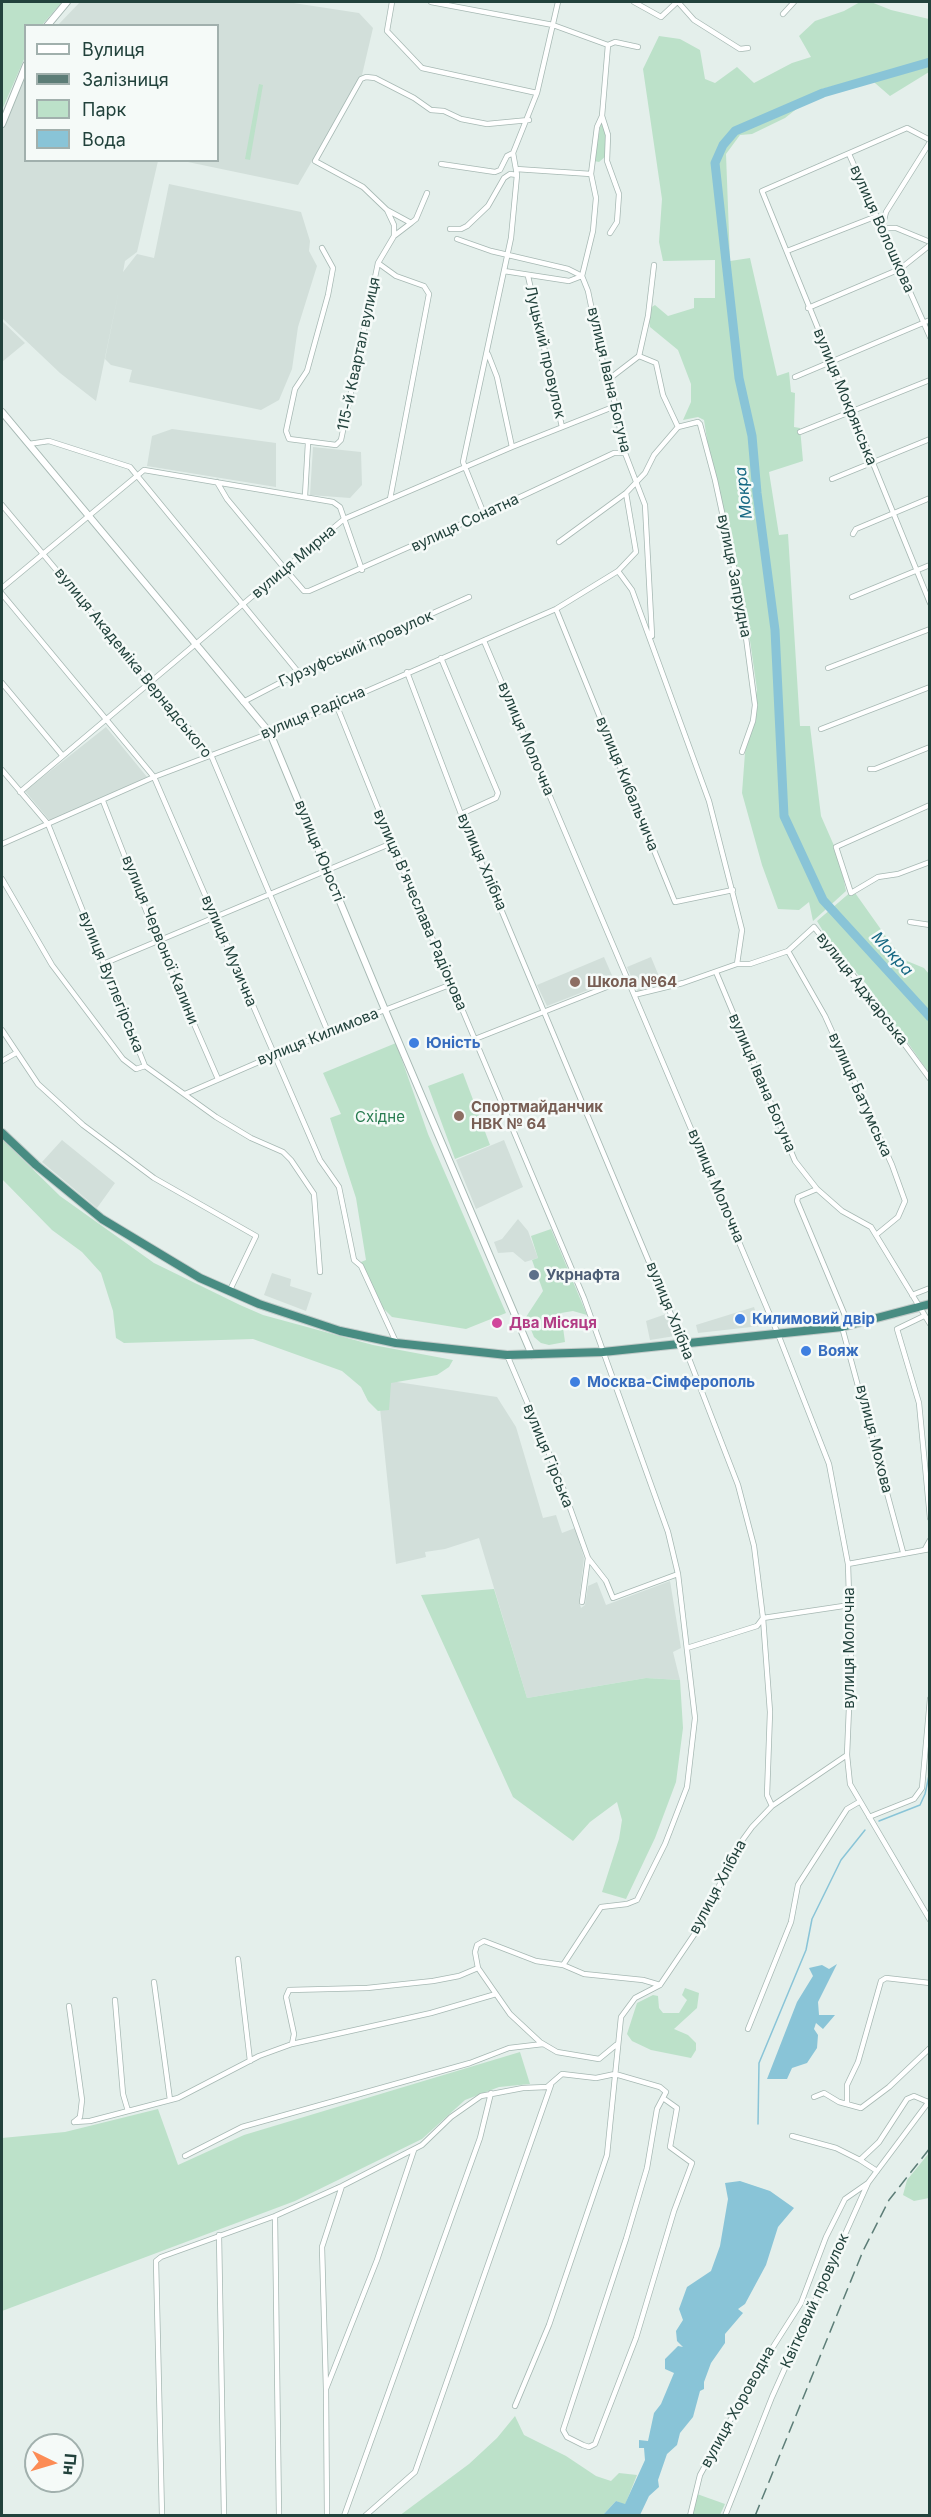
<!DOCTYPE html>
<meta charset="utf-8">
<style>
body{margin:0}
#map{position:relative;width:931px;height:2517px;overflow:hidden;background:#e4efeb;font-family:Inter,sans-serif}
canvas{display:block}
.frame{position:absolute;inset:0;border:3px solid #22423c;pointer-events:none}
.legend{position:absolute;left:24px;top:24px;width:195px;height:138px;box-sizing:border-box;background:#f5faf8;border:2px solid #a1b0ad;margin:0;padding:8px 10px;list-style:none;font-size:18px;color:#22423c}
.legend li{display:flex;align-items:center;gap:12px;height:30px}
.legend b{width:30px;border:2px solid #a1b0ad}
.north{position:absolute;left:24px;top:2433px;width:60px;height:60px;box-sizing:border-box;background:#f5faf8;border:2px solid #a1b0ad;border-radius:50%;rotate:95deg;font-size:16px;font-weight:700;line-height:24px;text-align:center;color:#22423c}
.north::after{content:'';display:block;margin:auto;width:21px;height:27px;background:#fc8c55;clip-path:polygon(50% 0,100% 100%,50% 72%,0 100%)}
</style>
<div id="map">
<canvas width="931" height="2517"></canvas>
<div class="frame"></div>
<ul class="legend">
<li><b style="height:8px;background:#fff"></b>Вулиця</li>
<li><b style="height:8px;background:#5c7d77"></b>Залізниця</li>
<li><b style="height:16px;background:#bce1c9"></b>Парк</li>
<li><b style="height:16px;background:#89c4d7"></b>Вода</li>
</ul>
<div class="north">Пн</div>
</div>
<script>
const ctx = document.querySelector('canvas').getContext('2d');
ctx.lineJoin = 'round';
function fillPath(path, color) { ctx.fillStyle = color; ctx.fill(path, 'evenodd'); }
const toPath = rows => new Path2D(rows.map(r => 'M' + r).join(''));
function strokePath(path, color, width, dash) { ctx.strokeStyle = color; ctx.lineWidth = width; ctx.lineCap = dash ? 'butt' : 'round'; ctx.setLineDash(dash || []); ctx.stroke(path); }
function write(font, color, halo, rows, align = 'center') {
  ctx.font = font + ' Inter,sans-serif'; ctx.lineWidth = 5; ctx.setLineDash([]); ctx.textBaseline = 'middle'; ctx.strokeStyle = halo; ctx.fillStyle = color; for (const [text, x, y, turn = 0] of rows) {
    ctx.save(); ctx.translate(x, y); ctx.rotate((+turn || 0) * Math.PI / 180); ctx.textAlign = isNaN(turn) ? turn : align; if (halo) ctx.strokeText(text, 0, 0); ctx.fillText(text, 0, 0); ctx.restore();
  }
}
fillPath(toPath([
 [80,2,287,2,359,13,373,28,362,75,298,185,183,161,218,160,218,26,57,26],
 [25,74,26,160,158,161,137,252,125,261,123,272,137,254,154,258,169,184,301,212,310,241,309,251,317,266,298,327,292,369,279,400,261,410,129,382,132,370,111,365,105,359,119,290,96,401,60,373,2,318,2,129],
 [2,321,25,343,2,362],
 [172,429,276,443,276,487,147,466,152,436],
 [313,447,361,452,362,485,350,498,310,495],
 [106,727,147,777,50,821,25,791],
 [604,957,614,980,547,1006,537,985],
 [651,957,663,986,638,993,627,967],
 [62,1140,115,1183,97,1208,42,1162],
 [504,1140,523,1187,476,1209,456,1160],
 [518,1219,528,1231,538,1258,525,1262,513,1252,498,1253,494,1242,502,1239],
 [272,1273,291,1279,290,1286,312,1293,306,1311,264,1295],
 [754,1307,760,1326,698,1333,696,1325],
 [666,1314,675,1336,650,1340,646,1321],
 [377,1379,497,1397,516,1427,543,1518,556,1515,562,1533,575,1528,584,1558,579,1601,581,1608,585,1605,588,1586,597,1582,606,1605,670,1581,681,1648,673,1652,680,1680,646,1678,527,1698,479,1538,445,1549,425,1552,426,1557,396,1564]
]), '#d2dfda');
fillPath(toPath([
 [2,2,62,2,42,25,26,26,25,57,2,110],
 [860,2,871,2,891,10,929,19,929,72,890,96,868,77,822,89,785,118,752,134,740,135,726,154,730,261,750,258,777,376,789,372,791,392,795,393,794,427,800,428,803,461,769,472,779,535,788,534,800,726,810,726,821,816,839,857,846,891,813,921,809,902,799,910,778,909,762,865,742,793,745,753,757,690,745,605,708,446,704,420,698,417,683,420,691,402,691,384,678,350,650,327,649,321,650,308,655,305,668,316,694,308,694,298,715,298,715,260,663,261,659,242,662,199,643,69,659,36,680,39,700,50,705,79,715,83,737,67,754,83,792,63,811,57,799,36,815,21,844,11],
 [259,84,263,85,250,160,245,159],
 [601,123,606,135,606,156,599,162,594,161],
 [853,890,892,945,907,961,924,968,929,974,929,1073,868,986,829,941,817,921],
 [396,1043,428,1134,506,1313,466,1329,392,1317,381,1306,361,1262,366,1260,356,1198,330,1118,341,1114,323,1073],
 [463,1073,490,1145,455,1159,428,1086],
 [2,1139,60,1196,154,1263,240,1305,263,1315,373,1345,453,1360,449,1367,437,1375,391,1383,389,1410,378,1411,368,1401,361,1387,342,1371,253,1339,124,1343,116,1338,113,1311,101,1273,82,1252,52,1230,2,1179],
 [551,1229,587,1315,573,1311,561,1313,565,1342,549,1345,541,1343,534,1337,526,1317,543,1291,532,1260,538,1258,531,1236],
 [494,1589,527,1698,646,1678,680,1680,683,1728,676,1782,655,1838,626,1899,602,1892,619,1839,622,1820,617,1802,590,1822,573,1841,513,1797,421,1595],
 [685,1988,699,1993,697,2008,674,2029,688,2035,696,2043,696,2050,691,2058,651,2050,632,2041,627,2034,637,2003,653,1995,658,1996,659,2008,663,2013,679,2013,687,2000,682,1995],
 [520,2052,530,2084,499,2087,465,2100,422,2139,295,2201,2,2311,2,2138,65,2132,158,2109,178,2165,244,2135],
 [929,2153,929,2198,914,2201,903,2195,907,2180],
 [515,2416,524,2435,566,2456,596,2476,611,2481,619,2473,637,2475,625,2505,616,2501,603,2515,399,2516,469,2464,497,2438],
 [697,2494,725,2504,720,2515,692,2516]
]), '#bce1c9');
fillPath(toPath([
 [837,1964,818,2002,819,2015,835,2015,823,2029,816,2023,814,2029,818,2035,817,2048,807,2063,792,2068,787,2079,767,2079,797,2002,813,1976,809,1968,822,1965,829,1969],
 [740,2181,770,2191,794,2208,778,2227,766,2265,745,2304,738,2309,743,2313,725,2334,725,2343,711,2363,704,2382,704,2389,700,2391,693,2417,680,2433,677,2445,667,2454,658,2480,659,2487,649,2496,640,2515,603,2515,616,2501,625,2504,645,2460,644,2448,639,2448,639,2440,648,2441,654,2413,661,2404,674,2373,665,2369,665,2359,678,2346,683,2347,677,2341,676,2331,683,2320,679,2309,687,2287,711,2271,720,2246,728,2199,725,2183]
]), '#89c4d7');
strokePath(toPath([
 [879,1821,920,1805,925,1794,930,1771],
 [758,2124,759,2063,806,1950,812,1919,841,1860,865,1830]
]), '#89c4d7', 1.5);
strokePath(toPath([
 [930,62,823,93,735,131,723,145,715,163,739,378,752,436,757,493,775,630,784,816,823,900,930,1017]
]), '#89c4d7', 9);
const minor = toPath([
 [392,2,387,31,422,68,537,93],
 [431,2,553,25,608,45,615,42,638,47],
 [634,2,661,17,677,2],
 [678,2,694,20,740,49,748,48],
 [783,14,794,2],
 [602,116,608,135,607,161,619,194,617,222,610,233],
 [930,140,907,128,762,191,930,603],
 [930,142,886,212,882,228,896,228,930,242],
 [849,154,930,337],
 [441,164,495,172,500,170,507,156,513,153],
 [516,169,591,174],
 [427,193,416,219,411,223,387,210,363,187,315,161,361,79,366,77,375,78,414,98,431,110,444,111,461,119,487,124,529,120],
 [387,210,394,225,394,236],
 [450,229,461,229,467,226,488,206,504,178,510,174,517,175],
 [457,239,491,251,568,269,582,276],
 [322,248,333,268,328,295,307,371,295,389,286,431,289,439,336,445,341,440,378,263,394,236,411,223],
 [787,251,877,216],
 [378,263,396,276,424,286,429,294,390,499],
 [654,265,648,316,639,356,656,363,663,395,678,427],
 [504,271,569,281,582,276],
 [528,276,562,427],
 [582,276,588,291,602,359,611,385,625,453,645,505,652,636],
 [582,276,593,231,596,198,591,174,597,127,602,116,608,45],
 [808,308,900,269,930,245],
 [488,354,497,377,512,447],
 [795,377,930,320],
 [609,379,639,356],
 [678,427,698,422,700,424,715,480,741,600,755,705,753,721,742,752],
 [800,432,930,380],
 [29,444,49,441,130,467,299,673],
 [832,479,930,439],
 [217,482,227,499,285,569,304,591,309,591,484,514,614,453,625,453],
 [305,496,308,443],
 [2,505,211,755,328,1032],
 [484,514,463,462,511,238,517,175,513,153,537,93,558,2],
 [853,534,856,529,930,498],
 [559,542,626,493,645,473,654,455,678,427],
 [618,571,632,590,709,801,742,930,737,964],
 [2,588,144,470,333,502,340,507,362,570],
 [2,594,154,777,320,1160,339,1187,354,1260,361,1266,396,1342],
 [852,597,930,565],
 [556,609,675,902,733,890],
 [484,641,778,1334,829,1464,848,1564,851,1660,847,1755,850,1784,930,1920],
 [441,658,498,793,496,798,461,814],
 [828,668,930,629],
 [407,672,461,814,683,1343,738,1485,754,1546,763,1618,770,1712,767,1795,772,1806],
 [2,683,62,755],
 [243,702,299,673,469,597],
 [336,704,392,843,584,1298,668,1532,678,1574,695,1718,687,1787,665,1844,637,1900,627,1904,601,1907,563,1965],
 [821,729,930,687],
 [870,769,875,769,930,747],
 [2,770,48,824,145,1066,216,1117,251,1138,283,1152,291,1160,314,1194,320,1272],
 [20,792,344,519,512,447,613,407],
 [103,801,158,941,218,1079],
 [930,805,836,847,851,893,878,877,898,874,930,862],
 [2,844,154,777,270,733,556,609,618,571,636,552,626,493],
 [2,879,52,965,123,1059,136,1069,145,1066],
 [910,922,930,925],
 [788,951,825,1016,892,1165,905,1201,898,1217,876,1235],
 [103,964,392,843],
 [716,972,795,1161,817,1189,842,1211,871,1227,930,1324],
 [634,995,683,983,737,964,750,964,788,951,814,927,860,984,930,1079],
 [2,1030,38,1084,83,1125,154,1178,256,1236,229,1292],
 [475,1039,627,979],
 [2,1061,16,1053],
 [185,1094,328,1032,452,984],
 [817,1189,798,1197,797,1201,849,1325],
 [912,1295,930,1288],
 [924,1316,897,1329,919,1403,930,1518],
 [842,1327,903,1552],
 [507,1355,559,1477,588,1558,582,1602],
 [925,1549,930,1540],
 [588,1558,606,1581,613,1598,678,1574],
 [848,1564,930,1549],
 [687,1648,757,1626,763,1618,850,1605],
 [869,1817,914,1799,922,1788,930,1699],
 [238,1959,250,2061],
 [154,1982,170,2100],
 [115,2000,123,2094,128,2111],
 [69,2006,82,2100,80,2117,74,2122],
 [748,2029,791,1922,798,1885,847,1809,859,1802],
 [292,2044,294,2034,286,1997,289,1990,367,1988,433,1981,459,1976,478,1968],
 [616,2045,599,2059,557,2052,540,2042,510,2014,478,1968,475,1952,477,1945,484,1941,536,1961,563,1965,584,1974,643,1980,660,1985],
 [814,2097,824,2093,839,2102,861,2108,889,2087,930,2048],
 [847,2104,847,2085,858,2062,881,1981,886,1978,930,1983],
 [74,2122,90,2121,178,2098,259,2056,292,2044,431,2013,496,1994],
 [792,2136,836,2148,860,2160],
 [185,2156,242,2127,470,2063,509,2048,543,2044],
 [877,2171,860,2160,879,2142,907,2099,914,2096,928,2102],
 [275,2216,279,2516],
 [219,2235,224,2516],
 [326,2389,322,2247,342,2186],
 [515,2406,549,2325,607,2155,621,2017,635,1998,660,1985,702,1923,736,1849,752,1827,772,1806,847,1755],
 [162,2516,156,2261,161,2257,275,2216,342,2186,422,2145,451,2117,481,2096,523,2088,547,2087,562,2074,596,2078,615,2074,660,2087,666,2092,657,2109,647,2168,626,2239,563,2430,567,2437,583,2445,589,2447,595,2444,636,2338,674,2211,692,2163,670,2147,677,2108,663,2098],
 [327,2516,326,2389,377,2260,414,2150],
 [344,2516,480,2138,491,2093],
 [365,2516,415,2472,551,2085],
 [690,2516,700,2475,757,2372,801,2303,826,2237,845,2199,868,2183],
 [725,2516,772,2397,868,2183,930,2100]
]);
const tertiary = toPath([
 [47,26,67,2],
 [2,124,26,65],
 [2,412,270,733,385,1010,532,1355]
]);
const trunk = toPath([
 [2,1133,36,1165,102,1219,200,1278,259,1304,340,1331,396,1343,507,1355,603,1352,842,1327,930,1304]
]);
strokePath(minor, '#a6b8b3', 6);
strokePath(tertiary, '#a6b8b3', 8);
strokePath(trunk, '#c1cac8', 10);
strokePath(minor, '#fff', 4.5);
strokePath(tertiary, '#fff', 6);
strokePath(trunk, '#488c82', 8);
strokePath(toPath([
 [755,2516,863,2251,889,2200,930,2148]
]), '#5c7d77', 1.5, [12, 6]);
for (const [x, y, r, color] of [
 [575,982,6,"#8d6e63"],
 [414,1043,6,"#3f7fe0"],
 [459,1116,6,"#8d6e63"],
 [534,1275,6,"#5c6f8a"],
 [740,1319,6,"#3f7fe0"],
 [497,1323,6,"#d1479c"],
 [806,1351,6,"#3f7fe0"],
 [575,1382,6,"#3f7fe0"]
]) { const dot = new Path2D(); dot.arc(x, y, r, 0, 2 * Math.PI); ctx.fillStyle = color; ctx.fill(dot); strokePath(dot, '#f5faf8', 2); }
write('15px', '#22423c', '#f5faf8', [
 ["вулиця Волошкова",882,229,66],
 ["Луцький провулок",545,352,77],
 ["115-й Квартал вулиця",359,354,-78],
 ["вулиця Івана Богуна",609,380,77],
 ["вулиця Мокрянська",845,397,68],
 ["вулиця Сонатна",465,523,-25],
 ["вулиця Мирна",294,562,-40],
 ["вулиця Запрудна",734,576,79],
 ["Гурзуфський провулок",356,649,-24],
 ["вулиця Академіка Вернадського",133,663,51],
 ["вулиця Радісна",313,713,-23],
 ["вулиця Молочна",526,739,67],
 ["вулиця Кибальчича",627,784,68],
 ["вулиця Юності",319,851,68],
 ["вулиця Хлібна",482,862,67],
 ["вулиця В'ячеслава Радіонова",420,910,67],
 ["вулиця Червоної Калини",160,940,68],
 ["вулиця Музична",229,951,67],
 ["вулиця Вуглегірська",111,982,68],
 ["вулиця Аджарська",862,989,52],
 ["вулиця Килимова",318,1037,-22],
 ["вулиця Івана Богуна",762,1083,67],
 ["вулиця Батумська",860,1095,66],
 ["вулиця Молочна",716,1186,67],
 ["вулиця Хлібна",670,1311,68],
 ["вулиця Мохова",874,1439,76],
 ["вулиця Гірська",548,1456,68],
 ["вулиця Молочна",849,1648,-90],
 ["вулиця Хлібна",718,1887,-62],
 ["Квітковий провулок",815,2301,-66],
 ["вулиця Хороводна",738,2407,-61]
]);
write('bold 15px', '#785e54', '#f5faf8', [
 ["Школа №64",587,982],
 ["Спортмайданчик",471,1107],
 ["НВК № 64",471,1124]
], 'left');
write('bold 15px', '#366cbe', '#f5faf8', [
 ["Юність",426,1043],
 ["Килимовий двір",752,1319],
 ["Вояж",818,1351],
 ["Москва-Сімферополь",587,1382]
], 'left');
write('15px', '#287c50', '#f5faf8', [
 ["Східне",380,1117]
]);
write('bold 15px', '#4e5e75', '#f5faf8', [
 ["Укрнафта",546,1275]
], 'left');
write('bold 15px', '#b23c85', '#f5faf8', [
 ["Два Місяця",509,1323]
], 'left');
write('italic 16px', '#166883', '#f5faf8', [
 ["Мокра",744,493,-97],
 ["Мокра",892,954,48]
]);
</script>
